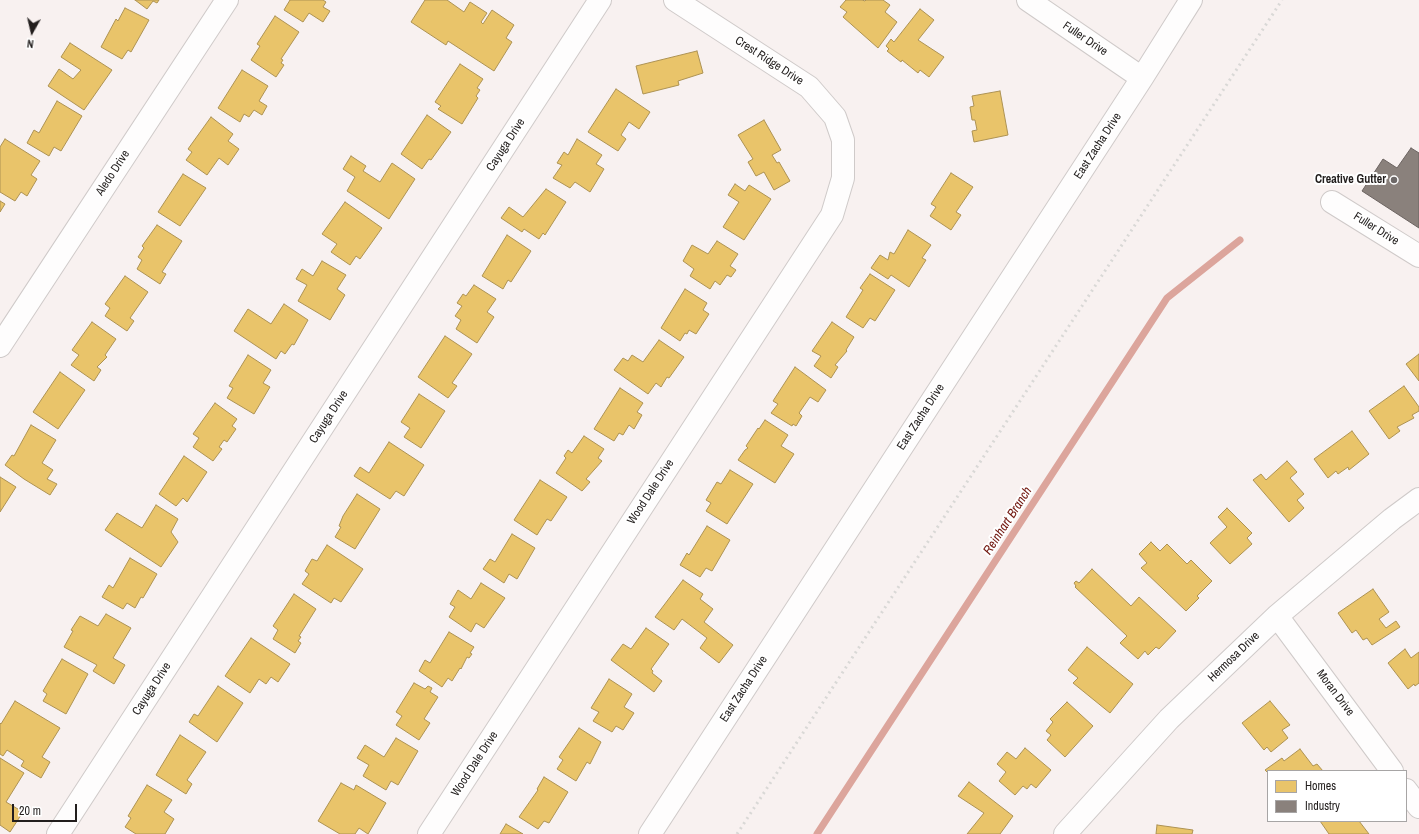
<!DOCTYPE html>
<style>
body{margin:0}
#map{position:relative;width:1419px;height:834px;overflow:hidden;background:#f8f1f0;font-family:"Archivo Narrow",sans-serif}
canvas{display:block}
.legend{position:absolute;left:1267px;top:770px;width:140px;height:52px;box-sizing:border-box;background:#fff;border:1px solid #a7a5a5;margin:0;padding:5px 7px;list-style:none;font-size:12px;color:#221e1d}
.legend li{display:flex;align-items:center;gap:8px;height:20px}
.legend b{width:20px;border:1px solid #a7a5a5}
.north{position:absolute;left:12px;top:12px;width:40px;height:40px;-webkit-text-stroke:3px #fff;paint-order:stroke;rotate:188deg;font-size:11px;font-weight:700;line-height:16px;text-align:center;color:#221e1d}
.north::after{content:'';display:block;margin:auto;width:14px;height:18px;background:#221e1d;clip-path:polygon(50% 0,100% 100%,50% 72%,0 100%)}
.scale{position:absolute;left:12px;top:804px;width:65px;height:18px;box-sizing:border-box;border:2px solid #221e1d;border-top:0;padding-left:5px;font-size:12px;line-height:14px;white-space:nowrap;color:#221e1d;-webkit-text-stroke:3px #fff;paint-order:stroke}
</style>
<div id="map">
<canvas width="1419" height="834"></canvas>
<ul class="legend">
<li><b style="height:11px;background:#e9c46a"></b>Homes</li>
<li><b style="height:11px;background:#8a817c"></b>Industry</li>
</ul>
<div class="north">N</div>
<div class="scale">20 m</div>
</div>
<script>
const ctx = document.querySelector('canvas').getContext('2d');
ctx.lineJoin = 'round';
function fillPath(path, color) { ctx.fillStyle = color; ctx.fill(path, 'evenodd'); }
const toPath = rows => new Path2D(rows.map(r => 'M' + r).join(''));
function strokePath(path, color, width, dash) { ctx.strokeStyle = color; ctx.lineWidth = width; ctx.lineCap = dash ? 'butt' : 'round'; ctx.setLineDash(dash || []); ctx.stroke(path); }
function write(font, color, halo, rows, align = 'center') {
  ctx.font = font + ' "Archivo Narrow",sans-serif'; ctx.lineWidth = 4; ctx.setLineDash([]); ctx.textBaseline = 'middle'; ctx.strokeStyle = halo; ctx.fillStyle = color; for (const [text, x, y, turn = 0] of rows) {
    ctx.save(); ctx.translate(x, y); ctx.rotate((+turn || 0) * Math.PI / 180); ctx.textAlign = isNaN(turn) ? turn : align; if (halo) ctx.strokeText(text, 0, 0); ctx.fillText(text, 0, 0); ctx.restore();
  }
}
const homes = toPath([
 [135,0,159,0,157,3,153,1,147,9,135,0],
 [290,0,323,0,326,2,323,7,330,11,323,22,309,13,303,22,284,10,290,0],
 [425,0,447,0,464,12,470,2,487,13,481,22,483,24,492,10,514,25,506,38,512,42,494,71,448,41,446,45,411,22,425,0],
 [846,0,862,0,865,1,866,0,883,0,890,5,885,12,897,22,878,48,843,17,847,12,840,7,846,0],
 [125,8,149,20,131,52,128,50,122,59,101,47,116,19,118,21,125,8],
 [920,9,934,20,918,40,944,57,929,77,920,70,918,73,902,60,901,62,887,51,889,49,886,46,891,39,894,42,920,9],
 [275,16,299,32,281,59,283,60,281,63,284,65,276,77,251,60,260,46,257,44,275,16],
 [70,43,112,70,84,110,48,86,59,69,73,79,81,70,61,57,70,43],
 [697,51,703,73,678,81,679,85,643,94,636,66,697,51],
 [460,64,483,79,477,88,480,90,476,96,478,98,462,124,438,109,441,106,435,102,460,64],
 [242,70,268,86,259,101,267,106,262,115,254,110,249,117,244,114,240,122,218,108,242,70],
 [616,89,650,112,639,129,629,122,621,135,626,139,618,151,588,132,616,89],
 [1000,91,1008,135,974,142,972,131,977,130,975,120,972,120,970,107,974,106,972,96,1000,91],
 [57,101,82,116,61,151,54,147,49,156,27,143,34,130,39,133,57,101],
 [427,115,451,132,431,160,429,159,422,169,401,154,427,115],
 [211,117,233,134,228,141,239,149,228,165,219,158,207,175,186,160,192,152,188,149,211,117],
 [764,120,781,150,772,155,777,163,779,162,790,181,774,190,764,172,756,176,748,162,753,159,738,135,764,120],
 [5,139,40,161,31,175,37,179,27,196,21,192,15,201,0,192,0,147,5,139],
 [577,139,602,155,596,164,604,169,590,192,575,182,570,188,553,178,562,165,557,163,564,152,568,155,577,139],
 [351,156,366,166,363,171,380,182,392,163,415,179,389,219,347,191,355,177,343,169,351,156],
 [951,173,973,187,956,212,961,215,951,230,930,216,936,207,931,204,951,173],
 [183,174,206,188,180,226,158,212,183,174],
 [735,184,745,191,749,185,771,199,744,240,723,227,739,202,728,195,735,184],
 [546,189,566,202,545,235,543,233,539,239,524,229,522,232,501,218,509,207,523,217,546,189],
 [0,201,5,204,0,212,0,201],
 [345,202,382,228,360,259,356,256,350,265,331,252,337,244,322,234,345,202],
 [157,225,182,241,162,272,166,274,160,284,137,269,142,260,138,257,144,248,142,246,157,225],
 [908,230,931,245,922,258,926,260,909,287,891,275,888,279,871,268,880,255,888,260,890,252,894,254,908,230],
 [507,235,531,251,511,282,508,280,503,289,482,276,507,235],
 [717,241,738,254,730,266,736,270,731,277,727,275,720,285,715,281,710,289,690,276,694,269,683,261,692,245,708,254,717,241],
 [322,261,346,275,337,289,345,295,330,320,298,301,307,285,296,279,302,269,313,276,322,261],
 [870,274,895,290,875,321,870,318,863,328,846,317,863,290,860,288,870,274],
 [125,276,148,292,130,318,134,321,127,331,105,316,110,308,105,304,125,276],
 [474,285,496,299,487,312,494,317,477,343,456,329,461,320,455,316,462,306,457,303,463,294,466,296,474,285],
 [685,289,707,303,703,310,709,314,696,334,689,330,687,334,685,333,680,341,661,328,685,289],
 [284,304,308,320,294,345,292,344,285,354,281,351,276,359,234,331,248,309,271,324,284,304],
 [92,322,116,339,105,355,107,357,97,367,101,370,94,381,71,365,79,355,72,350,92,322],
 [832,322,854,337,846,350,847,351,835,365,838,367,831,378,814,366,821,356,812,351,832,322],
 [445,336,472,354,452,383,457,386,448,398,418,377,445,336],
 [659,340,684,357,669,378,667,377,661,387,656,383,648,394,614,370,623,358,628,361,632,355,643,362,659,340],
 [1419,354,1419,381,1406,364,1419,354],
 [248,355,271,370,263,383,270,387,254,414,227,398,233,388,229,386,248,355],
 [795,367,826,390,818,402,810,397,799,413,802,416,796,426,793,424,792,426,771,413,778,404,773,401,795,367],
 [60,372,85,390,58,429,33,412,60,372],
 [1404,386,1419,407,1419,411,1412,415,1414,418,1397,427,1400,431,1389,439,1369,411,1404,386],
 [620,388,643,403,637,412,642,415,634,429,629,425,623,435,619,433,614,441,594,429,620,388],
 [419,394,445,411,421,448,404,437,410,428,401,422,419,394],
 [215,403,237,419,232,426,236,429,227,442,224,440,219,447,222,449,213,461,193,447,199,438,193,434,215,403],
 [765,420,788,435,781,446,794,454,775,483,738,460,745,450,748,448,746,446,758,428,759,429,765,420],
 [31,425,56,440,42,463,53,470,47,479,57,484,50,495,24,479,5,465,12,455,14,456,31,425],
 [1352,431,1369,454,1349,470,1348,467,1338,474,1336,471,1328,478,1314,459,1352,431],
 [584,436,604,449,598,458,602,461,586,479,590,482,582,491,556,473,566,458,564,456,568,450,572,453,584,436],
 [389,442,424,465,404,496,396,491,390,499,354,476,360,467,369,473,389,442],
 [184,456,207,472,187,502,183,498,176,506,159,494,184,456],
 [1287,461,1297,472,1290,478,1304,494,1297,500,1304,508,1289,522,1253,480,1261,474,1266,480,1287,461],
 [730,470,753,484,727,524,706,511,711,503,706,500,717,482,721,484,730,470],
 [0,477,16,487,0,512,0,477],
 [540,480,567,497,551,521,547,519,537,535,514,520,540,480],
 [357,494,380,509,355,549,335,537,341,527,339,526,343,516,357,494],
 [156,505,178,519,171,532,178,542,161,567,105,530,117,513,142,528,156,505],
 [1227,508,1252,533,1247,538,1252,544,1230,564,1210,543,1227,527,1218,517,1227,508],
 [707,526,730,540,712,571,706,568,700,577,680,565,687,553,689,555,707,526],
 [512,534,535,548,517,579,509,574,504,583,483,569,490,559,495,562,512,534],
 [1151,542,1160,551,1167,544,1187,564,1191,560,1212,581,1197,596,1199,598,1186,611,1141,568,1147,563,1139,554,1151,542],
 [327,545,363,569,341,602,334,598,331,603,302,584,309,574,305,571,312,559,317,561,327,545],
 [130,558,157,574,143,598,141,597,135,608,127,603,123,609,102,597,109,585,113,588,130,558],
 [1092,569,1131,606,1139,597,1176,631,1159,649,1156,647,1148,655,1145,651,1138,659,1120,643,1127,636,1075,587,1076,586,1074,583,1076,581,1079,583,1092,569],
 [683,580,703,594,700,599,713,609,704,622,733,645,719,663,700,648,707,638,682,619,674,630,655,617,683,580],
 [481,583,505,598,484,628,476,623,471,632,449,617,455,607,450,604,458,590,471,599,481,583],
 [1373,589,1389,612,1379,619,1386,628,1396,621,1400,627,1372,645,1367,638,1363,640,1356,630,1352,633,1338,613,1373,589],
 [294,594,316,609,299,636,301,637,298,641,301,643,295,653,273,639,278,630,273,626,294,594],
 [106,614,131,628,113,658,125,665,114,684,93,671,97,665,64,647,73,631,71,630,80,616,98,626,106,614],
 [646,628,669,644,651,669,653,671,652,673,662,681,654,692,611,660,623,644,631,649,646,628],
 [449,632,474,647,470,653,472,654,469,658,467,657,461,669,460,668,452,681,448,678,442,687,419,671,425,660,430,663,449,632],
 [251,638,290,664,278,682,271,677,266,684,259,679,250,693,225,676,251,638],
 [1087,647,1133,684,1110,713,1073,683,1078,678,1068,670,1087,647],
 [1405,649,1411,658,1419,652,1419,683,1415,686,1414,684,1408,689,1388,663,1405,649],
 [62,659,88,674,66,714,43,701,47,694,43,691,62,659],
 [609,679,632,694,624,707,634,713,623,730,616,726,612,732,593,721,599,712,591,708,609,679],
 [414,683,425,689,428,686,432,688,430,692,438,697,424,719,430,723,419,740,396,725,402,716,396,712,414,683],
 [218,686,243,703,217,742,189,722,194,714,198,716,218,686],
 [15,701,60,728,42,757,50,762,41,778,21,766,24,761,7,750,3,756,0,754,0,723,1,724,15,701],
 [1270,701,1290,725,1282,730,1288,738,1271,752,1267,747,1264,750,1242,723,1270,701],
 [1067,702,1093,726,1065,757,1047,740,1051,735,1046,731,1053,722,1050,719,1067,702],
 [579,728,601,742,590,764,587,762,576,781,557,769,563,760,559,757,579,728],
 [180,735,206,752,187,780,192,784,186,794,156,775,180,735],
 [396,738,418,751,398,785,391,781,386,790,363,776,369,765,357,758,365,745,384,757,396,738],
 [1025,748,1051,770,1036,788,1031,784,1027,789,1023,786,1015,795,999,781,1006,772,997,764,1007,752,1016,759,1025,748],
 [1300,749,1313,766,1317,764,1323,771,1268,771,1268,773,1265,770,1282,758,1284,761,1300,749],
 [0,758,24,773,6,802,23,812,10,832,0,825,0,758],
 [544,777,568,792,549,823,544,821,538,829,519,817,538,790,537,789,544,777],
 [969,782,1013,816,1000,834,967,834,984,813,958,796,969,782],
 [341,783,354,790,356,785,386,803,368,834,359,828,355,834,340,834,318,821,341,783],
 [147,785,172,800,164,812,174,819,165,834,136,834,125,827,131,818,128,816,147,785],
 [1320,821,1359,821,1369,834,1329,834,1320,821],
 [506,824,523,834,500,834,506,824],
 [1157,825,1193,830,1192,834,1156,834,1157,825]
]);
fillPath(homes, '#e9c46a');
strokePath(homes, '#ad9253', 1);
const industry = toPath([
 [1411,148,1419,153,1419,228,1362,191,1383,159,1397,168,1411,148]
]);
fillPath(industry, '#8a817c');
strokePath(industry, '#6b6360', 1);
strokePath(toPath([
 [817,834,1167,298,1240,240]
]), '#dca59c', 7);
const minor = toPath([
 [1028,0,1142,78],
 [1332,202,1419,256],
 [0,346,227,0],
 [1277,616,1392,771],
 [1406,790,1419,807],
 [58,834,600,0],
 [429,834,832,215,843,178,843,140,835,117,809,87,675,0],
 [650,834,1142,78,1191,0],
 [1065,834,1169,719,1277,616,1392,519,1419,499]
]);
strokePath(minor, '#cfcac9', 24);
strokePath(minor, '#fefdfd', 22);
strokePath(toPath([
 [737,834,1282,0]
]), '#d9d8d6', 3, [2, 4]);
for (const [x, y, r, color] of [
 [1394,180,4,"#6d6867"]
]) { const dot = new Path2D(); dot.arc(x, y, r, 0, 2 * Math.PI); ctx.fillStyle = color; ctx.fill(dot); strokePath(dot, '#fff', 1.5); }
write('12px', '#221e1d', '#fff', [
 ["Fuller Drive",1085,39,34],
 ["Crest Ridge Drive",769,61,33],
 ["Cayuga Drive",506,145,-57],
 ["East Zacha Drive",1098,146,-57],
 ["Aledo Drive",113,173,-57],
 ["Fuller Drive",1376,229,32],
 ["Cayuga Drive",329,417,-57],
 ["East Zacha Drive",921,417,-57],
 ["Wood Dale Drive",651,492,-57],
 ["Hermosa Drive",1234,657,-44],
 ["Cayuga Drive",152,689,-57],
 ["East Zacha Drive",744,689,-57],
 ["Moran Drive",1335,693,53],
 ["Wood Dale Drive",475,764,-57]
]);
write('bold 12px', '#221e1d', '#fff', [
 ["Creative Gutter",1386,180]
], 'right');
write('italic 13px', '#71160e', '#fff', [
 ["Reinhart Branch",1008,521,-57]
]);
</script>
